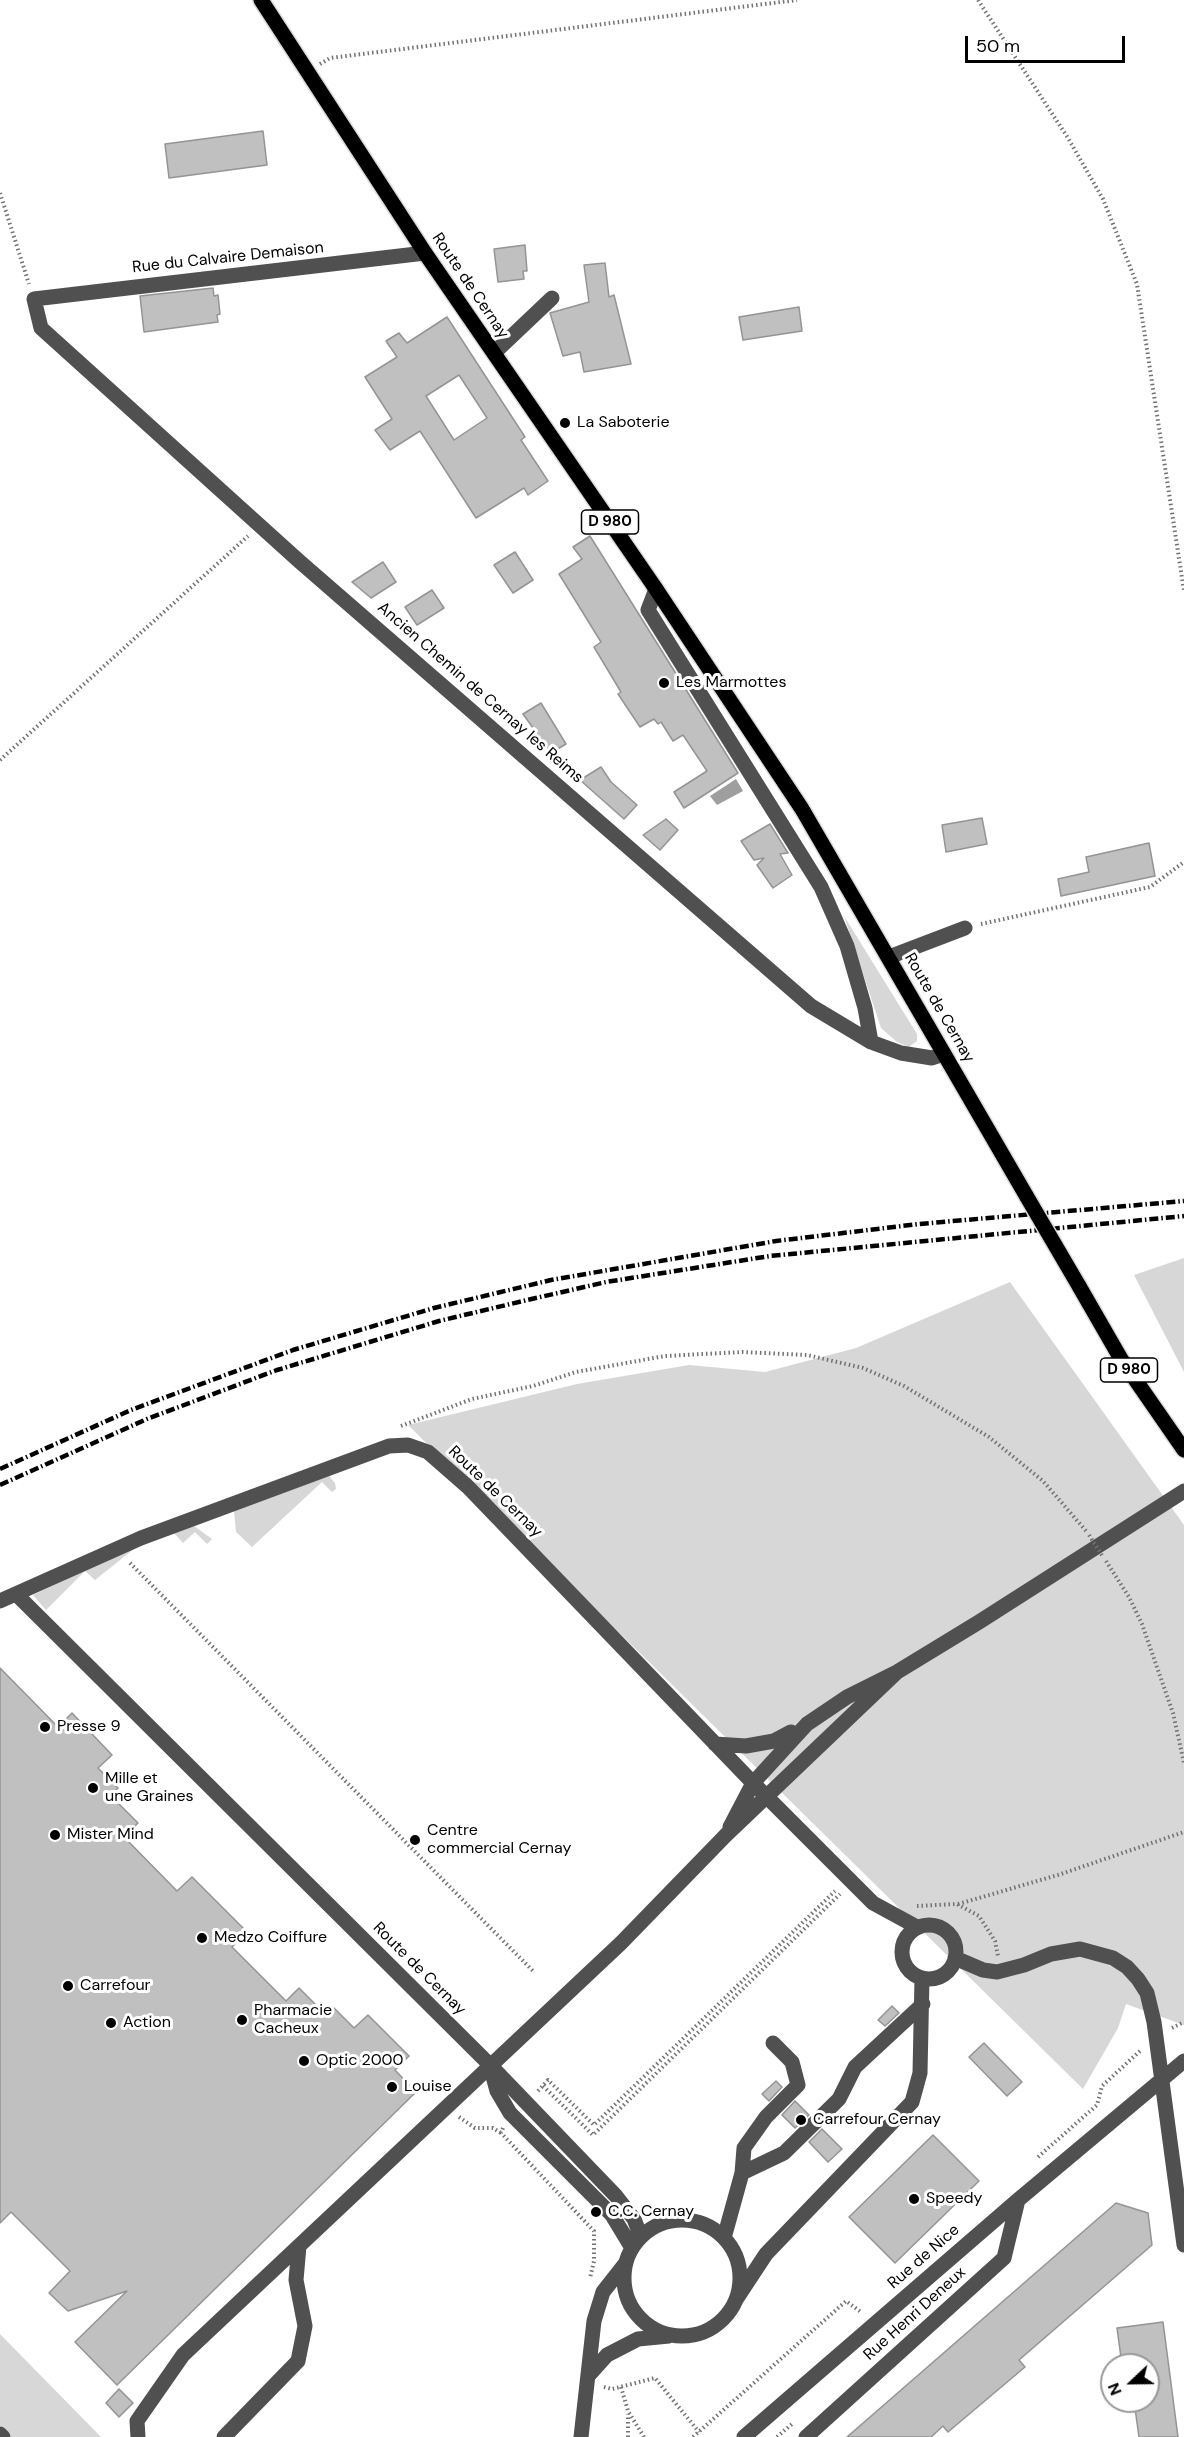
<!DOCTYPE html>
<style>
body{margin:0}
#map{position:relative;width:1184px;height:2437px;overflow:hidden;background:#fff;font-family:"DM Sans",sans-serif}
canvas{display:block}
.north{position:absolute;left:1100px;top:2353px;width:60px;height:60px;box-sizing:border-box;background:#fff;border:2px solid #999;border-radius:50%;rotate:248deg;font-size:16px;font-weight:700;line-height:24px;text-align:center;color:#000}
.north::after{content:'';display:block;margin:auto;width:21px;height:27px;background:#000;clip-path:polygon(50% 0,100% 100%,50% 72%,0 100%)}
.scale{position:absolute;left:965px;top:36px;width:160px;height:27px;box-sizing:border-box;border:3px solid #000;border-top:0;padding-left:8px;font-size:18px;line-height:21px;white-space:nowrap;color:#000;-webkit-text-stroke:4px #fff;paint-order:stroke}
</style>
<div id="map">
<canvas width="1184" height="2437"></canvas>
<div class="north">N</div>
<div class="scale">50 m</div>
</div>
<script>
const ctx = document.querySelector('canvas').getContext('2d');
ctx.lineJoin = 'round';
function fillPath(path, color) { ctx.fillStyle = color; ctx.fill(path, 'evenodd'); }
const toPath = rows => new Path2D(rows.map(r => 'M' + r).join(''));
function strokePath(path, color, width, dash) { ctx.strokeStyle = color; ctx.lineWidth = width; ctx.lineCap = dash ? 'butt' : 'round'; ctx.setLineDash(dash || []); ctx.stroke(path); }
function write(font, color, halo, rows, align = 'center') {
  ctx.font = font + ' "DM Sans",sans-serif'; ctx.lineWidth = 6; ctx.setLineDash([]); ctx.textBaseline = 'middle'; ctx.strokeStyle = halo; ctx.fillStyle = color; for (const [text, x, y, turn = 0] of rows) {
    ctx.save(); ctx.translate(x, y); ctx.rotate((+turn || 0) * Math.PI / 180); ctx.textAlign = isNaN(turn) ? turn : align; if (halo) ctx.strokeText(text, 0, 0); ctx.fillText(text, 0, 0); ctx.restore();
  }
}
fillPath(toPath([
 [844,916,917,1034,917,1041,909,1047,897,1042,881,1028],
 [1184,1258,1184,1372,1134,1275],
 [1010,1282,1184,1525,1184,2025,1126,2004,1118,2028,1083,2089,408,1425,577,1384,689,1365,765,1372,856,1348],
 [329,1476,335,1483,336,1489,332,1492,322,1482,252,1547,236,1532,234,1511],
 [194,1526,212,1539,207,1544,195,1532,183,1543,173,1532],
 [139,1545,95,1580,85,1571,46,1610,33,1595],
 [0,2334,101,2437,11,2437,0,2426]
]), '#d7d7d7');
fillPath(toPath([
 [736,779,743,791,717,805,710,796]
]), '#9e9e9e');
const building = toPath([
 [263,131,267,165,169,178,165,144,263,131],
 [525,245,527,271,523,271,524,279,498,282,494,249,525,245],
 [605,263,609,297,614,295,631,364,584,372,580,352,563,356,550,313,589,302,584,265,605,263],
 [213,288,214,296,218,295,220,314,217,315,218,322,144,332,140,296,213,288],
 [799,307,802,331,743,340,739,317,799,307],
 [447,317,525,437,521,440,548,481,528,495,524,488,476,518,420,431,390,450,375,430,392,419,365,377,397,357,386,341,399,333,407,343,447,317],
 [459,375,487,418,454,440,426,396,459,375],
 [590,536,738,773,684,808,674,792,707,771,683,735,673,741,661,722,658,724,654,719,640,727,618,694,621,692,594,647,601,642,559,574,582,559,573,547,590,536],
 [515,552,533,580,513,593,494,565,515,552],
 [383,562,396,582,371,598,352,582,383,562],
 [432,590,444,608,417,625,405,607,432,590],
 [541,703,566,744,551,753,523,714,541,703],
 [601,767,611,782,637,805,624,819,580,780,601,767],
 [982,818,987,844,946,852,942,825,982,818],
 [666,819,678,830,660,850,643,835,666,819],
 [770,824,788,853,780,854,792,875,773,888,757,865,764,858,754,860,741,841,770,824],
 [1149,843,1155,876,1061,896,1058,879,1089,872,1086,857,1149,843],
 [0,1668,58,1727,72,1713,112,1755,98,1768,118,1788,111,1796,138,1823,124,1837,177,1891,192,1877,247,1932,232,1947,286,2001,299,1988,327,2016,334,2008,354,2028,368,2015,409,2056,395,2070,416,2092,117,2385,75,2342,127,2291,68,2311,49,2293,70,2271,11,2212,0,2223,0,1668],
 [892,2006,899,2013,885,2026,878,2020,892,2006],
 [984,2043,1022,2082,1007,2096,969,2057,984,2043],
 [776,2081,782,2087,769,2101,762,2094,776,2081],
 [795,2101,809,2115,795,2128,782,2115,795,2101],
 [822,2129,842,2149,828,2162,809,2142,822,2129],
 [933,2135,979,2181,895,2263,849,2217,933,2135],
 [1116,2203,1148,2213,1152,2245,1019,2360,1025,2367,948,2432,943,2426,931,2437,847,2437,1116,2203],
 [1163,2322,1178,2437,1139,2437,1134,2401,1148,2401,1148,2365,1122,2365,1117,2328,1163,2322],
 [119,2389,133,2403,119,2417,106,2403,119,2389]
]);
fillPath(building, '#c0c0c0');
strokePath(building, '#949494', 1.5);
const major = toPath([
 [261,0,425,253,656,589,802,809,1027,1197],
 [1079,1286,1121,1359,1184,1450]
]);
strokePath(major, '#dbdbdb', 18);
strokePath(toPath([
 [978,0,1068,138,1103,199,1137,284,1184,591],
 [320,64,330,58,797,0],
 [0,193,29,284],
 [0,760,248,536],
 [981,924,1150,887,1184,862],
 [401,1426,472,1399,533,1386,576,1372,665,1356,742,1352,807,1355,863,1368,904,1386,989,1437,1043,1481,1087,1532],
 [1106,1561,1129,1597,1142,1624,1173,1713,1184,1763],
 [130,1563,533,1971],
 [958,1904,1058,1875,1184,1832],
 [917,1906,957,1904,979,1916,995,1941,998,1956],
 [1172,2028,1184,2022],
 [543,2086,593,2135,840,1894],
 [538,2091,548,2080,594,2125,835,1891],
 [459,2117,475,2128,493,2128,501,2133],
 [503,2128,501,2133,594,2231,594,2261,590,2278],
 [1038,2157,1097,2105,1102,2086,1141,2050],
 [604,2387,612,2389,655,2378,699,2432],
 [621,2387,628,2411,644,2437],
 [628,2437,628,2414],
 [693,2437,846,2301,861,2312],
 [777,2437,792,2424]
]), '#727272', 4, [1.5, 3]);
strokePath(toPath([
 [425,253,34,299,41,328,299,561,811,1006,871,1042,901,1053,932,1058,944,1054],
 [494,353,552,298],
 [656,589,648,610,821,887,847,946,865,1008,871,1042],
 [889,957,965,928],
 [16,1594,491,2066,616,2196,634,2219,641,2237],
 [0,1601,141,1538,389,1446,408,1445,428,1452,468,1487,753,1783,873,1903,917,1927],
 [715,1744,746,1746,774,1741,791,1732],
 [730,1827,753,1783,807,1724,847,1697,897,1672,979,1622,1184,1491],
 '902 1952a27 27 0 1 1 54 0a27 27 0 1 1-54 0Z',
 [955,1958,983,1970,997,1972,1024,1965,1051,1954,1080,1949,1113,1958,1127,1967,1138,1979,1147,1993,1154,2022,1184,2245],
 [491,2069,497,2091,510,2113,612,2215,632,2248],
 [742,2173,744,2148,766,2117,798,2085,792,2062,773,2043],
 '624 2278a58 58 0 1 1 116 0a58 58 0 1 1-116 0Z',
 [724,2238,742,2173,784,2153,839,2099,855,2067,923,2004],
 [737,2298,766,2254,912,2102,920,2073,922,1978],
 [589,2375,607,2355,638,2339,669,2336],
 [0,2434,3,2437],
 [138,2437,137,2421,183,2355,621,1943,726,1835,897,1672],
 [224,2437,298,2361,305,2326,296,2280,299,2246],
 [581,2437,594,2321,603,2292,625,2264],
 [744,2437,1018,2200,1184,2061],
 [806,2437,1004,2258,1018,2200]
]), '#505050', 15);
strokePath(major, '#000', 15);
strokePath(toPath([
 [0,1469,131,1410,293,1350,434,1308,551,1280,776,1241,919,1224,1184,1201],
 [0,1485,147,1419,277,1370,439,1321,523,1301,606,1282,770,1256,1184,1216]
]), '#000', 4.5, [9, 3, 1.5, 3]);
const majorBridge = toPath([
 [1027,1197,1079,1286]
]);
strokePath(majorBridge, '#dbdbdb', 18, []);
strokePath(toPath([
 [1089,1535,1103,1557]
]), '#727272', 4, [1.5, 3]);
strokePath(majorBridge, '#000', 15);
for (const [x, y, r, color] of [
 [565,423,6,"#000"],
 [664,683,6,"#000"],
 [45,1727,6,"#000"],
 [93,1788,6,"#000"],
 [55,1835,6,"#000"],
 [415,1840,6,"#000"],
 [202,1938,6,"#000"],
 [68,1986,6,"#000"],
 [242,2020,6,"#000"],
 [111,2023,6,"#000"],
 [304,2061,6,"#000"],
 [392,2087,6,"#000"],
 [801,2120,6,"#000"],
 [914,2199,6,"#000"],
 [596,2212,6,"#000"]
]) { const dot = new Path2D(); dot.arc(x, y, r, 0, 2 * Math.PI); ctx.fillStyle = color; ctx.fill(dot); strokePath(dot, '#fff', 2); }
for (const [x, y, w] of [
 [610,522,57],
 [1129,1370,57]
]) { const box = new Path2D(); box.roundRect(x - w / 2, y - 12, w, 24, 4.5); ctx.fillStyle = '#fff'; ctx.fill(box); strokePath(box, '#000', 1.5); }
write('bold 15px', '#000', null, [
 ["D 980",610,522],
 ["D 980",1129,1370]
]);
write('16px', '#000', '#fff', [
 ["Rue du Calvaire Demaison",228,258,-6],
 ["Route de Cernay",470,286,56],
 ["Ancien Chemin de Cernay les Reims",480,693,41],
 ["Route de Cernay",939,1008,60],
 ["Route de Cernay",495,1492,44],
 ["Route de Cernay",419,1969,45],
 ["Rue de Nice",924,2257,-41],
 ["Rue Henri Deneux",915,2314,-42]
]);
write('16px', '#000', '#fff', [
 ["La Saboterie",577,423],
 ["Les Marmottes",676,683],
 ["Presse 9",57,1727],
 ["Mille et",105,1779],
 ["une Graines",105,1797],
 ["Centre",427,1831],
 ["commercial Cernay",427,1849],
 ["Mister Mind",67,1835],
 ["Medzo Coiffure",214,1938],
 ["Carrefour",80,1986],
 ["Pharmacie",254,2011],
 ["Cacheux",254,2029],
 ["Action",123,2023],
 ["Optic 2000",316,2061],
 ["Louise",404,2087],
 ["Carrefour Cernay",813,2120],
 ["Speedy",926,2199],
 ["C.C. Cernay",608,2212]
], 'left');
</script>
